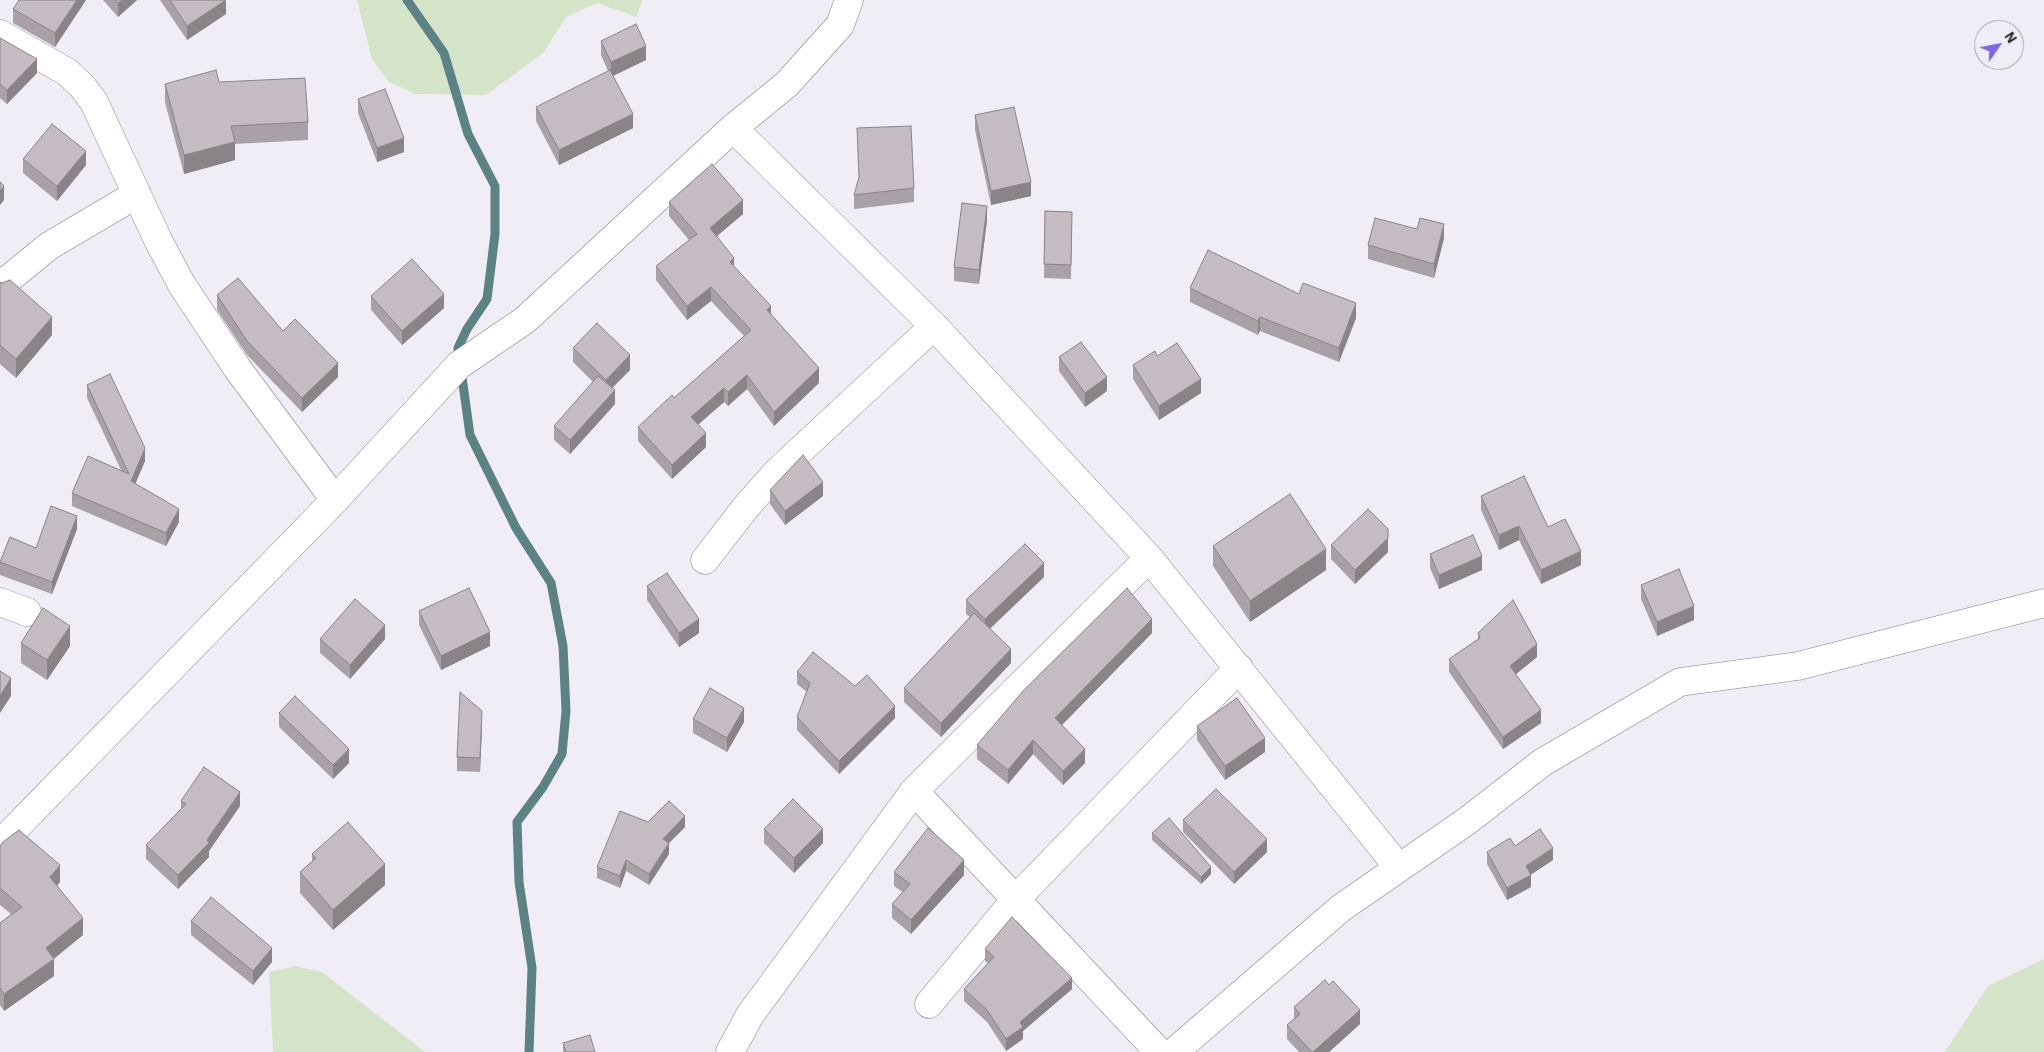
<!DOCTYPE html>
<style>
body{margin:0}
#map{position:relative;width:2044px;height:1052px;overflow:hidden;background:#f0edf7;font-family:"IBM Plex Sans",sans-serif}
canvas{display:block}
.north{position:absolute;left:1974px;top:20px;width:50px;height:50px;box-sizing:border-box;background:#f0edf7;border:1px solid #a4a1a9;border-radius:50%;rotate:57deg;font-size:14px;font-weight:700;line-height:20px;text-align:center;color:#312f33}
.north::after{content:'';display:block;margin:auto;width:18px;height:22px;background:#7f66e2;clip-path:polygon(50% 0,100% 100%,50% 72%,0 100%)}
</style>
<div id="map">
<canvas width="2044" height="1052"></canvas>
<div class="north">N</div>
</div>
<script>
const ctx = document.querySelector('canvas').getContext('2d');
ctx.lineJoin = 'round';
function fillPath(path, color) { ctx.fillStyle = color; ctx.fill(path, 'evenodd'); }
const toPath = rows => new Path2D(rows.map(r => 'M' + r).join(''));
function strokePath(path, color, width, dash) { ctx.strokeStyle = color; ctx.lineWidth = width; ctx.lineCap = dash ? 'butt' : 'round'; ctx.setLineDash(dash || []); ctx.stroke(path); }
fillPath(toPath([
 [357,0,642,0,637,17,597,3,566,17,543,53,486,95,416,94,389,82,372,59],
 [2044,959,2044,1052,1945,1052,1988,986],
 [295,966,322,972,425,1052,273,1052,269,972]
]), '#d4e4c8');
strokePath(toPath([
 [407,0,444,53,468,134,495,186,495,234,487,299,467,329,458,348,470,435,516,528,551,583,563,646,566,711,562,754,543,787,517,822,519,882,532,968,529,1052]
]), '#5d8286', 9);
const minor = toPath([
 [0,34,67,72,82,86,94,102,158,240,182,285,237,368,335,500],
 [733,128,934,326,1149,558,1399,868],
 [0,286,49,246,137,194],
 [705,560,746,507,777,472,934,326],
 [0,602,27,612],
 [914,791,1159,1052],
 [0,844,335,500,459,365,525,320,733,128,787,84,840,25,849,0],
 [929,1004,1016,899,1239,668],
 [730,1052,750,1015,914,791,1149,558],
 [1174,1052,1341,908,1467,821,1543,762,1680,682,1798,666,2044,603]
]);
strokePath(minor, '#827f88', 29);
strokePath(minor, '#fff', 28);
fillPath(toPath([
 [19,0,86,0,55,47,13,23,13,9],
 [103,0,137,0,118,17],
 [160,0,226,0,226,14,187,40],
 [0,38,37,73,7,104,0,98],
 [601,41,646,60,613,75,633,128,559,165,536,121,536,107,608,71,601,55],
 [219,82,308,122,308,140,235,144,235,160,184,174,165,102,165,84],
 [358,99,404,152,377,162,358,113],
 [975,115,1031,196,991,205,975,130],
 [857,128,914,188,914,202,854,209,854,195,859,179],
 [23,159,86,165,57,201,23,173],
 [669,202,743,214,717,236,734,267,771,314,819,383,774,426,747,389,728,406,724,402,698,424,706,447,672,479,638,441,638,427,674,398,744,336,711,301,687,320,656,280,656,266,689,240,669,216],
 [1045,211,1072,212,1071,279,1044,278],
 [987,220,979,284,954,281,954,267],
 [1417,229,1444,238,1434,278,1368,259,1368,245],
 [0,282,52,335,16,378,0,364],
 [1190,288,1299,294,1356,318,1339,362,1260,331,1258,335,1190,302],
 [217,295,283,331,338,377,302,412,247,355,217,310],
 [371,296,444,308,402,345,371,310],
 [573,348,630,370,612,388,615,404,570,454,554,440,554,426,593,382,573,362],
 [1157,356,1201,393,1159,420,1133,379,1133,365],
 [1059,357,1107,391,1085,407,1059,371],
 [87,385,145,461,135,484,179,522,166,546,72,506,72,493,121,470,87,398],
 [770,490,823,496,785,525,770,504],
 [1481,496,1548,527,1581,565,1541,584,1519,540,1499,550,1481,510],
 [77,529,52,594,0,575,0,561,36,548],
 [1331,545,1388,552,1355,584,1331,559],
 [1213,546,1326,570,1250,622,1213,566],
 [1430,554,1482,570,1439,589,1430,568],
 [1044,577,990,629,1011,663,941,737,904,702,904,688,970,617,966,614,966,600],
 [1641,585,1694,620,1657,636,1641,599],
 [647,586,699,633,679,647,647,600],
 [419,611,490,646,441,670,419,625],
 [1152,633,1062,725,1085,763,1063,785,1033,754,1008,784,977,759,977,745],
 [1478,633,1537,657,1516,674,1541,723,1503,749,1449,672,1449,659,1478,639],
 [320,639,385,639,350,679,320,653],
 [21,643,70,646,47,680,21,663],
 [797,672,895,718,839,774,797,730,797,717,807,692,797,684],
 [279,713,349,763,333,779,279,727],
 [693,719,744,722,727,752,693,733],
 [482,725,480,772,457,771,457,757],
 [1197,726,1265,752,1225,780,1197,740],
 [181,801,240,806,209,851,209,857,178,889,146,859,146,845,181,809],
 [1183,820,1267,852,1234,884,1183,832],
 [648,822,685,827,669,843,669,854,649,885,626,871,620,888,597,878,597,867],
 [764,829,823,843,794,873,764,843],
 [1152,833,1211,874,1201,884,1152,840],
 [0,846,60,882,57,886,83,935,54,959,54,976,4,1011,0,1005,0,923,11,914,0,905],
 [1515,846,1553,860,1531,874,1531,887,1507,900,1487,864,1487,852],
 [312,854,385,885,333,930,300,893,300,872,312,862],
 [894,872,964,875,911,934,892,918,892,904,903,892,894,886],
 [191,921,272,962,253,985,191,935],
 [985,949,1072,989,1023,1031,1023,1039,1006,1051,987,1022,964,1001,964,989,988,963,985,961],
 [1294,1007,1360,1024,1329,1052,1299,1052,1287,1039,1287,1025,1294,1019],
 [563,1043,595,1052,563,1052]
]), '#a9a1a7');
fillPath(toPath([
 [77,0,86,0,55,47,55,33],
 [122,0,137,0,118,17,118,3],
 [226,0,226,14,187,40,187,26],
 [646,46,646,60,611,77,611,62],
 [37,59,37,73,7,104,7,90],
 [633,114,633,128,559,165,559,150],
 [404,138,404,152,377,162,377,148],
 [235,142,235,160,184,174,184,155],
 [86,151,86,165,57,201,57,186],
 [1031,182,1031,196,991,205,991,191],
 [4,186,4,200,0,205,0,191],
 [743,200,743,214,710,242,710,228],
 [987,206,987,220,979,284,979,270],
 [1444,224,1444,238,1434,278,1434,264],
 [734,258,734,273,730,262],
 [711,287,711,301,687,320,687,306],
 [444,294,444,308,402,345,402,331],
 [1356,303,1356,318,1339,362,1339,348],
 [771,306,771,321,767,310],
 [52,317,52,335,16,378,16,359],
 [1260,317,1260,331,1258,335,1258,321],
 [630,355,630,370,606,394,606,380],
 [338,363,338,377,302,412,302,398],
 [819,368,819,383,774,426,774,412],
 [747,375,747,389,728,406,728,392],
 [1107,377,1107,391,1085,407,1085,393],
 [1201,379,1201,393,1159,420,1159,406],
 [724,388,724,402,691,431,691,417],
 [615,390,615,404,570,454,570,440],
 [706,433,706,447,672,479,672,465],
 [145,448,145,461,131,494,131,481],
 [823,482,823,496,785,525,785,511],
 [179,509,179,522,166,546,166,533],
 [77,516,77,529,52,594,52,582],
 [1519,526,1519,540,1499,550,1499,535],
 [1388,538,1388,552,1355,584,1355,570],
 [1326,549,1326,570,1250,622,1250,601],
 [1581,551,1581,565,1541,584,1541,570],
 [1482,556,1482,570,1439,589,1439,575],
 [1044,563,1044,577,985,633,985,619],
 [1694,606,1694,620,1657,636,1657,622],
 [699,619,699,633,679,647,679,633],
 [1152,619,1152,633,1055,732,1055,718],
 [385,625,385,639,350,679,350,665],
 [70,626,70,646,47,680,47,660],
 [490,632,490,646,441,670,441,656],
 [1537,644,1537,657,1510,679,1510,666],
 [1011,649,1011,663,941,737,941,723],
 [11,678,11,696,0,713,0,696],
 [895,706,895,718,839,774,839,761],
 [744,708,744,722,727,752,727,738],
 [1541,710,1541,723,1503,749,1503,737],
 [482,711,482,725,480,772,480,758],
 [1265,738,1265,752,1225,780,1225,766],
 [1033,740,1033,754,1008,784,1008,770],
 [349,749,349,763,333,779,333,765],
 [1085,749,1085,763,1063,785,1063,771],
 [240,792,240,806,209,851,209,857,178,889,178,875,207,840],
 [685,816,685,827,669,843,669,854,649,885,649,874,663,839],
 [823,829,823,843,794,873,794,858],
 [1267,839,1267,852,1234,884,1234,872],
 [1553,848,1553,860,1529,876,1531,875,1531,887,1507,900,1507,888,1526,866],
 [626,860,626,871,620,888,620,876],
 [964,860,964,875,911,934,911,920],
 [385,864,385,885,333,930,333,910],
 [60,865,60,882,50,894,50,877],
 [1211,867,1211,874,1201,884,1201,877],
 [83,918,83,935,48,963,54,959,54,976,4,1011,4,994,46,948],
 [272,948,272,962,253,985,253,971],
 [1072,978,1072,989,1023,1031,1023,1039,1006,1051,1006,1039,1020,1022],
 [1360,1010,1360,1024,1329,1052,1313,1052]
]), '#8a8388');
const building = toPath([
 [19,0,77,0,55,33,13,9,19,0],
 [115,0,122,0,118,3,115,0],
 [170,0,226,0,187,26,170,0],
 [636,24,646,46,611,62,601,41,636,24],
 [0,38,37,59,7,90,0,84,0,38],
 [216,70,219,82,305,78,308,122,231,126,235,142,184,155,165,84,216,70],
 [610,70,633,114,559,150,536,107,610,70],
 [385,89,404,138,377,148,358,99,385,89],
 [1014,107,1031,182,991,191,975,115,1014,107],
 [52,124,86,151,57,186,23,159,52,124],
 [911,126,914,188,854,195,859,177,857,128,911,126],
 [712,164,743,200,710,228,734,258,730,262,771,306,767,310,819,368,774,412,747,375,728,392,724,388,691,417,706,433,672,465,638,427,672,395,674,398,751,330,711,287,687,306,656,266,697,234,669,202,712,164],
 [0,182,4,186,0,191,0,182],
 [962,203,987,206,979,270,954,267,962,203],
 [1045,211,1072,212,1071,265,1044,264,1045,211],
 [1375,218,1417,229,1420,218,1444,224,1434,264,1368,245,1375,218],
 [1208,250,1299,294,1303,283,1356,303,1339,348,1260,317,1258,321,1190,288,1208,250],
 [412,259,444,294,402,331,371,296,412,259],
 [238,278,283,331,295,319,338,363,302,398,247,341,217,295,238,278],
 [10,280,52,317,16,359,0,345,0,282,2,283,10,280],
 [597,323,630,355,606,380,573,348,597,323],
 [1081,342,1107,377,1085,393,1059,357,1081,342],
 [1177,343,1201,379,1159,406,1133,365,1155,351,1157,356,1177,343],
 [110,374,145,448,131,481,179,509,166,533,72,493,88,456,129,474,87,385,110,374],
 [598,376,615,390,570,440,554,426,598,376],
 [803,455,823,482,785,511,770,490,803,455],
 [1524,476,1548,527,1565,519,1581,551,1541,570,1519,526,1499,535,1481,496,1524,476],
 [1290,494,1326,549,1250,601,1213,546,1290,494],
 [51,506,77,516,52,582,0,562,10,537,36,548,51,506],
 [1368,509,1388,529,1388,538,1355,570,1331,545,1368,509],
 [1473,535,1482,556,1439,575,1430,554,1473,535],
 [1025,544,1044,563,985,619,966,600,1025,544],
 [1679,569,1694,606,1657,622,1641,585,1679,569],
 [667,573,699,619,679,633,647,586,667,573],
 [469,588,490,632,441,656,419,611,469,588],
 [1127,588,1152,619,1055,718,1085,749,1063,771,1033,740,1008,770,977,745,1023,691,1127,588],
 [355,599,385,625,350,665,320,639,355,599],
 [1513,600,1537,644,1510,666,1541,710,1503,737,1449,659,1480,638,1478,633,1513,600],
 [43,608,70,626,47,660,21,643,43,608],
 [974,613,1011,649,941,723,904,688,974,613],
 [813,652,855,686,867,675,895,706,839,761,797,717,810,683,797,672,813,652],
 [0,671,11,678,0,696,0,671],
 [710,688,744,708,727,738,693,719,710,688],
 [460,692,482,711,480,758,457,757,460,692],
 [295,696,349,749,333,765,279,713,295,696],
 [1237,698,1265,738,1225,766,1197,726,1237,698],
 [204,767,240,792,207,840,209,843,178,875,146,845,186,804,181,801,204,767],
 [1216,789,1267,839,1234,872,1183,820,1216,789],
 [793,799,823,829,794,858,764,829,793,799],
 [669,801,685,816,663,839,669,843,649,874,626,860,620,876,597,867,620,811,648,822,669,801],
 [1169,818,1211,867,1201,877,1152,833,1169,818],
 [348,822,385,864,333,910,300,872,316,858,312,854,348,822],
 [928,828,964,860,911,920,892,904,910,884,894,872,928,828],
 [1540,829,1553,848,1526,866,1531,875,1507,888,1487,852,1510,838,1515,846,1540,829],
 [19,830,60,865,50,877,83,918,46,948,54,959,4,994,0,988,0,923,22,907,0,888,0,846,3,842,19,830],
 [211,897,272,948,253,971,191,921,211,897],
 [1012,917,1072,978,1020,1022,1023,1027,1006,1039,987,1010,964,989,994,957,985,949,1012,917],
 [1325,980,1329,985,1333,981,1360,1010,1313,1052,1312,1052,1287,1025,1300,1014,1294,1007,1325,980],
 [590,1035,595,1052,566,1052,563,1043,590,1035]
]);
fillPath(building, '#c5bbc2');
strokePath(building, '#8a8388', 1);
</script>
